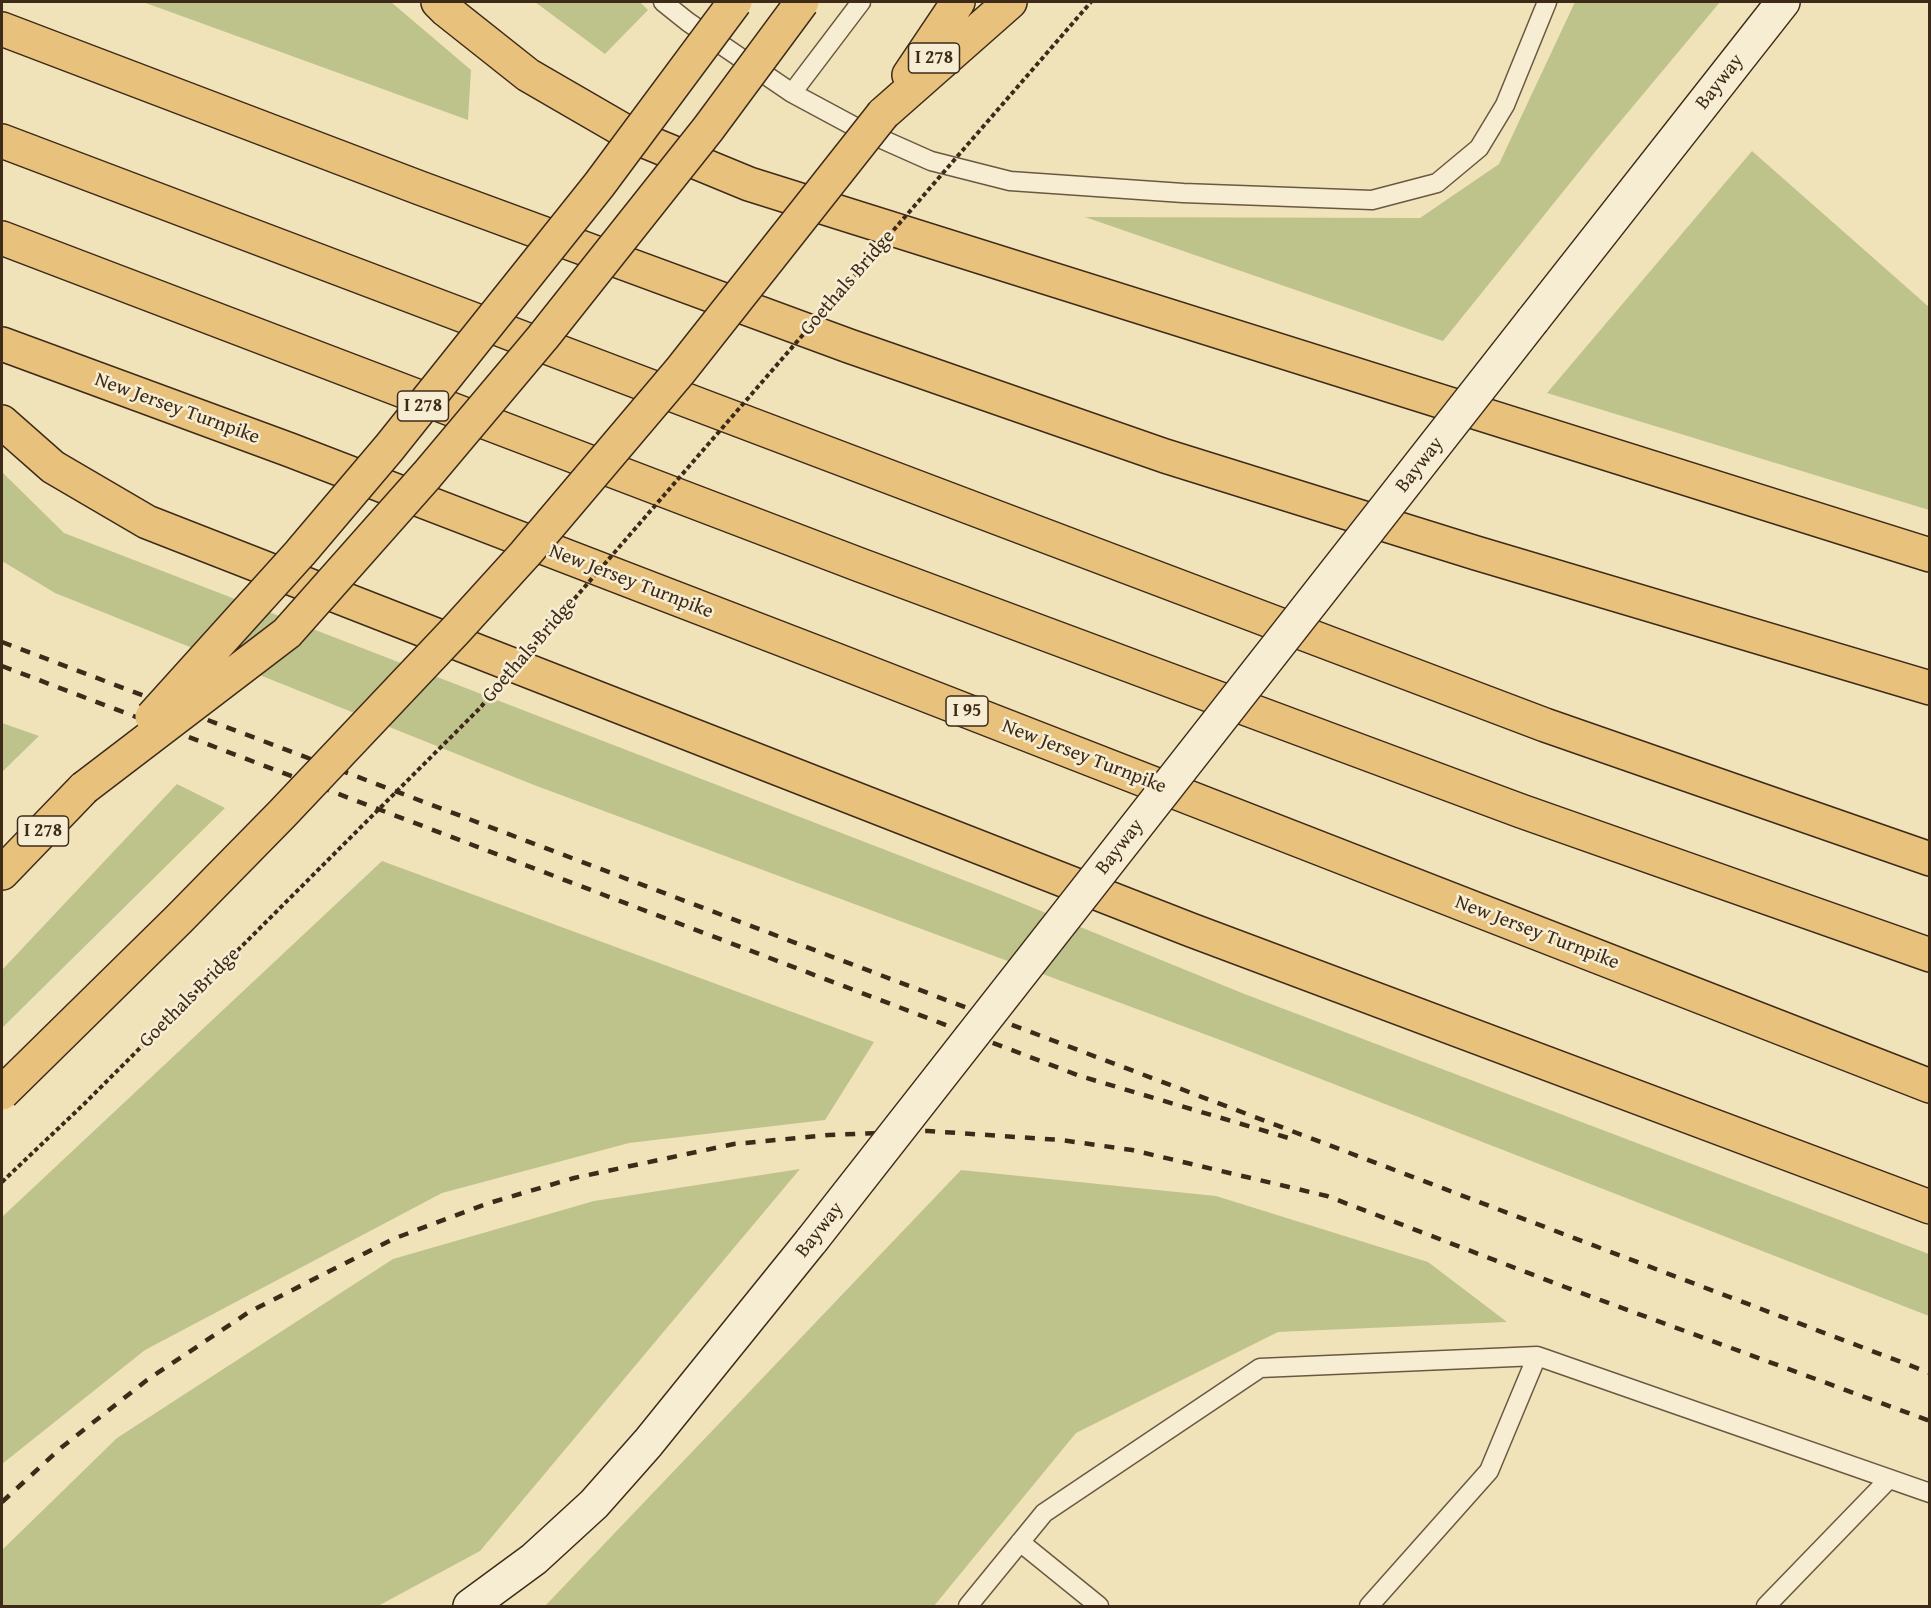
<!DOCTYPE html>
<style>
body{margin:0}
#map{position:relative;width:1931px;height:1608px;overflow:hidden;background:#f1e3b9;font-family:"Gentium Book Plus",serif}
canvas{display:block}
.frame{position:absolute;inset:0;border:3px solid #3e2a19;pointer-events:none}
</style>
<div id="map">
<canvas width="1931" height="1608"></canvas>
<div class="frame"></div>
</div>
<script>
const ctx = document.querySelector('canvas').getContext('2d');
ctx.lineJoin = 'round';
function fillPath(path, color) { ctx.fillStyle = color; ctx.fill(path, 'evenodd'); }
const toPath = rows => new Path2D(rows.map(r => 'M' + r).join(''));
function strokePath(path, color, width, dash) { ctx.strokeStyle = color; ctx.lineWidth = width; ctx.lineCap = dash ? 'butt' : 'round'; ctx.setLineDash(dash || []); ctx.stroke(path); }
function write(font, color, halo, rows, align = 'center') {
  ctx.font = font + ' "Gentium Book Plus",serif'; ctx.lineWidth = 5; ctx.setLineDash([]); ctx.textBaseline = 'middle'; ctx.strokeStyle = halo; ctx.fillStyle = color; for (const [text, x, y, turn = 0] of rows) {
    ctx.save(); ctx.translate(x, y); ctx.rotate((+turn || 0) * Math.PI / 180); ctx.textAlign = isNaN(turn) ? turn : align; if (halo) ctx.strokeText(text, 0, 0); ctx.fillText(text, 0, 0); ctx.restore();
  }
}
fillPath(toPath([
 [143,2,391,2,471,70,468,120],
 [535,2,640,2,648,10,605,54],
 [1575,2,1720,2,1599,147,1443,341,1085,217,1420,218,1499,164],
 [1752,151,1929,307,1929,510,1547,393],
 [2,472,64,533,997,893,1242,993,1929,1254,1929,1316,1231,1044,534,785,55,593,2,561],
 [2,723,39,736,2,772],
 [177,784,225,808,2,1028,2,970],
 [382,861,874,1042,825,1120,629,1143,442,1193,145,1350,2,1464,2,1217],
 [800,1169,480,1551,378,1606,2,1606,2,1550,117,1438,393,1259,594,1201],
 [961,1170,1216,1196,1428,1262,1507,1322,1278,1332,1076,1433,934,1606,545,1606]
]), '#bec38c');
const lane = toPath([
 [663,2,688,22,792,93,859,129,931,161,1010,181,1183,193,1372,200,1437,183,1479,148,1505,105,1547,2],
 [792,93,861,2],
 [1020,1542,1099,1606],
 [968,1606,1044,1513,1260,1368,1537,1356,1930,1493],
 [1369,1606,1489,1471,1537,1356],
 [1766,1606,1889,1479]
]);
const secondary = toPath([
 [1533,320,1783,2],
 [470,1606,534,1559,594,1504,648,1443,812,1240]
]);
const highway = toPath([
 [438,2,446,10,528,75,635,137,749,184,1930,555],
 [2,29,420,188,849,346,1165,456,1476,553,1930,688],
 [909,75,958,2],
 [883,114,1010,2],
 [2,141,1545,725,1930,859],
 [2,238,860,565,1521,811,1930,955],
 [2,344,290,450,836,660,1930,1086],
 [2,422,53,467,147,522,1191,930,1930,1207],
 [2,873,84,788]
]);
strokePath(lane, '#6b5841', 21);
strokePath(secondary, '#3e2a19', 36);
strokePath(highway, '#3e2a19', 36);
strokePath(lane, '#f6edd2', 18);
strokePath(secondary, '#f6edd2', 33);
strokePath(highway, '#e8c27c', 33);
strokePath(toPath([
 [2,642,1930,1373],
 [2,666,1080,1076,1292,1139],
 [2,1502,62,1447,147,1380,249,1312,393,1239,486,1204,574,1178,734,1144,829,1135,928,1131,1061,1140,1132,1150,1327,1196,1565,1287,1930,1421]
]), '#3e2a19', 4.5, [10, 10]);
const secondaryBridge = toPath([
 [812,1240,1533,320]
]);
const highwayBridge = toPath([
 [152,717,300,553,389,448,599,185,735,2],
 [84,788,287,633,427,475,543,337,708,129,802,2],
 [2,1093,179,919,282,814,456,630,525,554,680,371,883,114]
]);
strokePath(secondaryBridge, '#3e2a19', 36, []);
strokePath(highwayBridge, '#3e2a19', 36, []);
strokePath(toPath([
 [2,1182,84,1104,479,709,1091,2]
]), '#3e2a19', 4, [4.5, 3]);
strokePath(secondaryBridge, '#f6edd2', 33);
strokePath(highwayBridge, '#e8c27c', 33);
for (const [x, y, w] of [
 [934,58,51],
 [423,406,51],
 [967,711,42],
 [43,831,51]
]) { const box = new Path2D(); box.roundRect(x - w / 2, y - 15, w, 30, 4.5); ctx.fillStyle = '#f6edd2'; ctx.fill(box); strokePath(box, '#3e2a19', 1.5); }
write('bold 18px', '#3e2a19', null, [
 ["I 278",934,58],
 ["I 278",423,406],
 ["I 95",967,711],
 ["I 278",43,831]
]);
write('20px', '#3e2a19', '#f6edd2', [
 ["Bayway",1720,82,-52],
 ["Goethals Bridge",848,283,-49],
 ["New Jersey Turnpike",177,409,20],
 ["Bayway",1420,465,-52],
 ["New Jersey Turnpike",631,582,21],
 ["Goethals Bridge",530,650,-49],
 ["New Jersey Turnpike",1084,757,21],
 ["Bayway",1120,847,-52],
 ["New Jersey Turnpike",1537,933,21],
 ["Goethals Bridge",190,998,-45],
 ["Bayway",820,1230,-52]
]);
</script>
